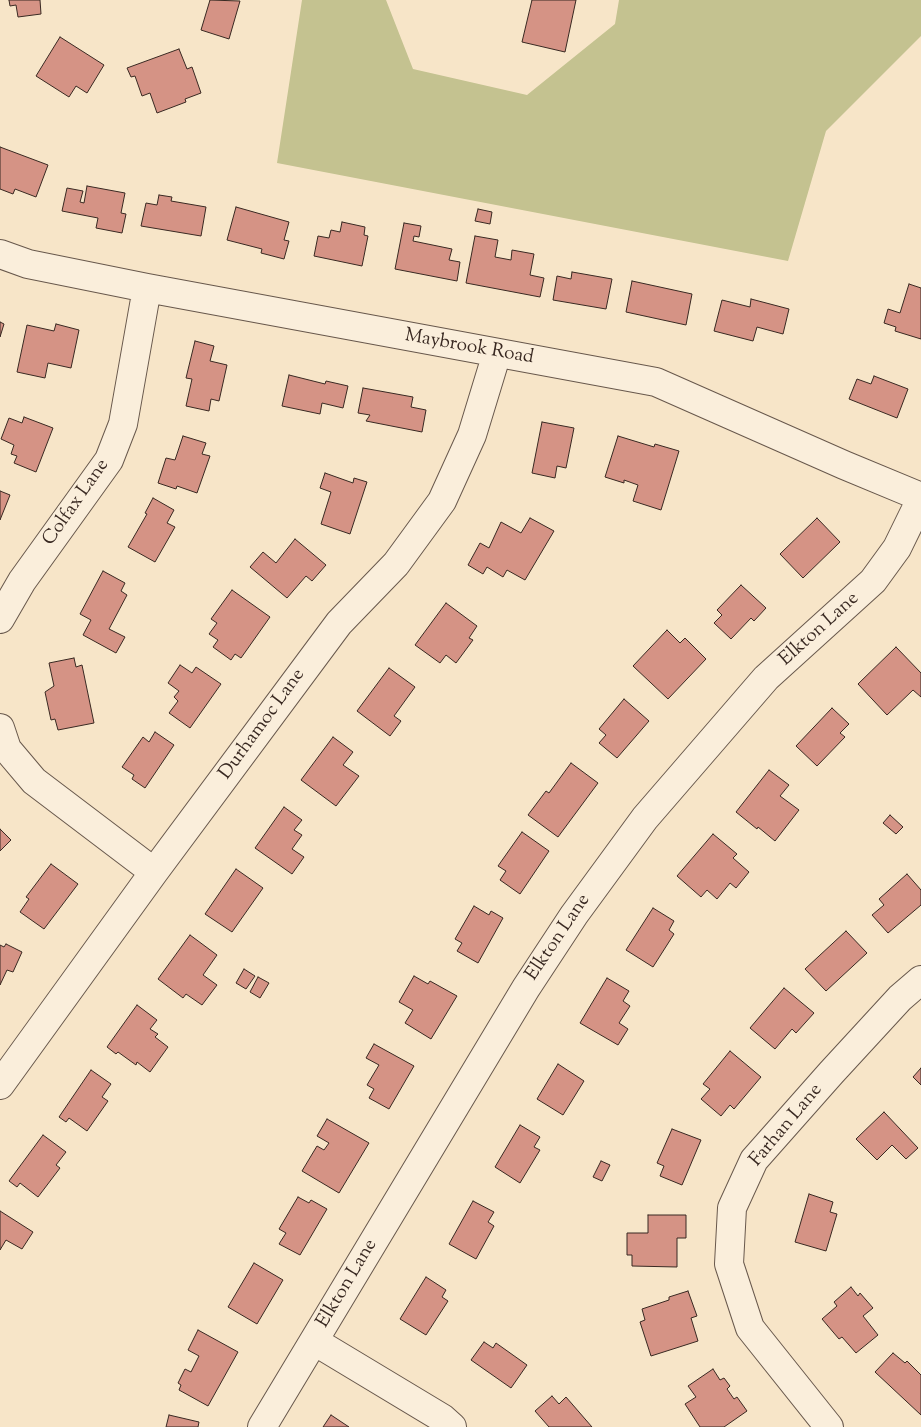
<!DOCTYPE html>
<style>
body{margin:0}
canvas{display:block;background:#f7e5c8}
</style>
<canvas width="921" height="1427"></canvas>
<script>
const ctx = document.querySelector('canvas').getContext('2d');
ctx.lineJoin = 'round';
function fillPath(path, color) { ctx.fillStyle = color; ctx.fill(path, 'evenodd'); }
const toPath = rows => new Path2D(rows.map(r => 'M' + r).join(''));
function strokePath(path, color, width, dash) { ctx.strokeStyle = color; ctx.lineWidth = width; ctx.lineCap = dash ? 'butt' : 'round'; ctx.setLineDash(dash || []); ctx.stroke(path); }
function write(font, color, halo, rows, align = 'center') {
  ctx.font = font + ' "Sorts Mill Goudy",serif'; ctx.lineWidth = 4; ctx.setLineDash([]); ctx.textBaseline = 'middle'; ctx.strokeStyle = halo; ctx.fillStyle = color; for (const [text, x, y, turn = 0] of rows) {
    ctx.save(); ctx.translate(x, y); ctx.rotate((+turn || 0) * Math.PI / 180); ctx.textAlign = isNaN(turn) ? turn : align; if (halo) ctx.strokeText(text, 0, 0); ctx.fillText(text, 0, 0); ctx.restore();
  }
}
fillPath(toPath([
 [302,0,386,0,413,69,527,95,615,24,619,0,921,0,921,36,826,131,788,261,277,163]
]), '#c4c290');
const building = toPath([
 [9,0,40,0,41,14,18,17,16,5,10,6,9,0],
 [210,0,240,1,229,39,201,30,210,0],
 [532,0,576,0,565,52,522,42,532,0],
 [60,37,104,65,87,93,76,86,69,97,36,76,60,37],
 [179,49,187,69,192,67,201,93,185,99,186,102,157,113,150,93,142,96,135,76,131,77,127,68,179,49],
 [0,147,48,165,36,197,15,189,13,194,0,189,0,147],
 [87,186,125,193,121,213,126,214,122,233,96,228,98,218,62,211,67,188,83,191,80,202,84,203,87,186],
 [159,195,172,197,171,201,206,207,201,236,141,226,146,203,157,205,159,195],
 [236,207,289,222,284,240,289,241,284,259,261,253,262,249,227,240,236,207],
 [478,209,492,212,490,224,475,221,478,209],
 [342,222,365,227,364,235,368,236,362,266,314,256,318,236,329,238,331,230,340,232,342,222],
 [404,223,421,226,419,237,414,236,413,241,452,249,449,260,460,262,457,281,395,269,404,223],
 [475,236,498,240,495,257,511,260,512,250,534,254,530,275,544,278,540,297,466,283,475,236],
 [572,272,612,279,606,309,553,300,557,276,571,279,572,272],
 [632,281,692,294,686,325,626,312,632,281],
 [909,284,921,288,921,339,895,331,896,327,884,323,888,309,900,313,909,284],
 [751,299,789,309,783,334,757,327,753,341,714,331,722,300,750,307,751,299],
 [0,322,4,324,0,337,0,322],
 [56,324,79,330,71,368,48,363,45,378,17,372,27,325,54,331,56,324],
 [195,341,214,346,210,361,227,365,219,401,211,399,209,411,186,406,192,379,186,378,195,341],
 [289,375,325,384,326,381,348,386,343,408,322,403,320,414,282,406,289,375],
 [874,376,908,389,897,418,849,399,857,379,871,384,874,376],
 [363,388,413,397,411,407,426,410,422,432,366,421,370,415,358,413,363,388],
 [24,417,53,428,36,472,14,463,17,456,11,454,14,445,1,439,9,418,22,423,24,417],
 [542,422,574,428,566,468,557,466,555,478,532,473,542,422],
 [183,436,206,443,202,454,210,456,197,493,177,486,176,489,158,483,166,458,175,460,183,436],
 [618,436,654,447,655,444,679,451,661,510,633,501,638,485,624,480,624,483,605,477,618,436],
 [325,473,353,483,354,478,367,482,350,534,321,524,331,492,320,488,325,473],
 [0,491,10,495,0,520,0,491],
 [153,498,174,510,167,523,175,527,155,562,128,547,147,514,145,513,153,498],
 [530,518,554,531,525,580,507,570,503,577,487,567,483,574,468,565,480,543,489,548,501,522,521,533,530,518],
 [817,518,840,542,803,578,780,554,817,518],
 [295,539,326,565,312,581,306,576,287,598,250,567,263,552,276,563,295,539],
 [103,571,125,583,121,591,127,595,109,629,125,637,116,653,83,635,91,620,80,614,103,571],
 [741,585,766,608,754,621,751,618,731,639,714,623,722,615,717,610,741,585],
 [232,590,270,617,241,658,235,654,231,660,213,647,218,640,209,634,217,623,211,619,232,590],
 [446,603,477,626,469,638,473,640,456,663,446,655,440,663,415,645,446,603],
 [667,630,680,643,685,638,706,659,668,699,633,666,667,630],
 [896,647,921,673,921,697,913,690,887,715,858,684,896,647],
 [74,658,76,667,82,665,94,723,58,730,55,719,51,720,45,692,54,686,49,663,74,658],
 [180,665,192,673,196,667,221,684,190,728,169,713,178,701,174,697,179,691,168,683,180,665],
 [389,668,415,687,394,716,401,721,390,736,357,711,389,668],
 [624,699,649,721,617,758,599,743,606,735,599,729,624,699],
 [832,708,849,724,840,733,845,737,817,766,796,746,832,708],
 [155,732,174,745,145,788,132,779,134,775,122,767,143,737,149,742,155,732],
 [333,737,353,752,343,765,359,776,336,806,301,780,333,737],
 [571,763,598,783,558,837,528,815,546,791,549,793,571,763],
 [769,770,789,785,780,796,799,810,775,841,758,827,757,829,736,812,769,770],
 [284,807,302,820,294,830,302,835,292,849,304,857,292,874,255,848,284,807],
 [890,815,903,827,896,834,883,823,890,815],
 [0,829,11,840,0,851,0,829],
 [522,832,549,851,520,894,500,880,506,871,498,866,522,832],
 [713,834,737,854,733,858,749,872,736,888,730,883,717,899,707,890,701,897,677,876,713,834],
 [51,864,78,884,44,929,20,912,29,899,26,897,51,864],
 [236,869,263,888,232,932,205,914,236,869],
 [907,874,921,890,921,905,888,933,872,915,884,905,879,899,907,874],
 [474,906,489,915,491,911,503,918,478,963,457,951,462,943,455,939,474,906],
 [653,908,674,921,669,930,674,934,653,967,626,950,653,908],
 [846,931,867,953,826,991,805,969,846,931],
 [190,935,217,955,203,975,217,985,202,1005,186,994,183,998,158,979,190,935],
 [6,944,22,952,13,972,7,970,0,985,0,945,4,947,6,944],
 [244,969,255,976,246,989,236,983,244,969],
 [414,976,428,984,430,981,457,996,431,1039,405,1023,413,1010,399,1002,414,976],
 [258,977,269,983,260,998,250,992,258,977],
 [607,978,629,991,623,1001,630,1006,619,1023,628,1029,618,1045,580,1023,607,978],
 [784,988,814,1013,796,1033,792,1029,775,1049,750,1028,784,988],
 [137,1005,157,1020,150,1029,158,1034,155,1037,168,1047,150,1072,137,1062,136,1065,118,1052,116,1054,107,1047,137,1005],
 [374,1044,414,1066,389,1109,369,1098,374,1089,367,1085,379,1065,366,1058,374,1044],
 [730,1051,761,1077,734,1109,730,1105,721,1116,701,1099,710,1089,703,1084,730,1051],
 [558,1064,584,1081,563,1115,537,1099,558,1064],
 [921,1068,921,1085,913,1077,921,1068],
 [91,1070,111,1084,102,1097,108,1101,87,1131,69,1118,66,1122,59,1117,91,1070],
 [884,1112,918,1148,906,1159,892,1145,877,1160,856,1139,884,1112],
 [327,1119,369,1143,339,1193,302,1171,317,1146,324,1150,329,1143,317,1136,327,1119],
 [520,1125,540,1137,534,1147,540,1150,520,1183,495,1167,520,1125],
 [672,1129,701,1140,682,1185,660,1176,664,1166,657,1163,672,1129],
 [43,1135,66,1152,56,1165,60,1168,38,1197,20,1183,17,1187,9,1181,43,1135],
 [601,1161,610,1165,602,1181,593,1177,601,1161],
 [809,1194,833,1202,830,1212,837,1214,826,1251,795,1242,809,1194],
 [298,1197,309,1203,311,1200,327,1209,300,1255,279,1244,286,1233,279,1229,298,1197],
 [473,1201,494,1212,488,1222,494,1226,476,1259,449,1244,473,1201],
 [0,1211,33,1232,22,1249,6,1240,0,1250,0,1211],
 [648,1215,686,1215,686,1238,677,1238,677,1267,632,1266,632,1255,627,1255,627,1233,648,1233,648,1215],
 [254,1263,283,1280,257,1324,228,1307,254,1263],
 [426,1277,446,1290,442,1297,448,1301,426,1335,400,1319,426,1277],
 [851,1287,858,1296,860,1293,873,1308,863,1316,878,1335,856,1353,842,1337,839,1339,822,1319,837,1306,834,1302,851,1287],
 [688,1291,697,1316,691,1318,698,1341,651,1356,640,1322,645,1320,642,1309,669,1300,669,1297,688,1291],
 [198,1330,238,1352,208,1406,179,1390,181,1385,178,1383,185,1369,191,1372,199,1356,188,1350,198,1330],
 [484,1342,493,1348,496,1343,527,1365,511,1388,471,1360,484,1342],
 [893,1353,905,1363,907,1361,921,1375,921,1415,875,1372,893,1353],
 [713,1369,720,1380,724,1378,730,1386,727,1389,734,1399,737,1397,747,1411,724,1427,700,1427,685,1404,696,1397,688,1386,713,1369],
 [552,1396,559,1404,566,1397,592,1427,549,1427,535,1411,552,1396],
 [169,1415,199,1422,198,1427,166,1427,169,1415],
 [331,1415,349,1427,323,1427,331,1415]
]);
fillPath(building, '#d59385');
strokePath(building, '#392922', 1);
const minor = toPath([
 [0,254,28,264,147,288,656,382,844,465,921,497],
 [0,619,22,581,109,460,123,424,147,288],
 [0,728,7,749,34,781,154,872],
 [0,1085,154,872,339,623,396,564,442,501,472,435,497,353],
 [314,1341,442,1418,452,1427],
 [262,1427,526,988,574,915,645,818,766,678,873,581,897,548,921,499],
 [829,1427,750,1328,729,1264,732,1208,754,1160,831,1073,900,998,921,980]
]);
strokePath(minor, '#68584c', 30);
strokePath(minor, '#faeedb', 28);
write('19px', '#392922', '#faeedb', [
 ["Maybrook Road",469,348,10],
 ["Colfax Lane",77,503,-55],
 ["Elkton Lane",820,630,-42],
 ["Durhamoc Lane",263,725,-54],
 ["Elkton Lane",559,938,-56],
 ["Farhan Lane",787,1126,-50],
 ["Elkton Lane",348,1284,-59]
]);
</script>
